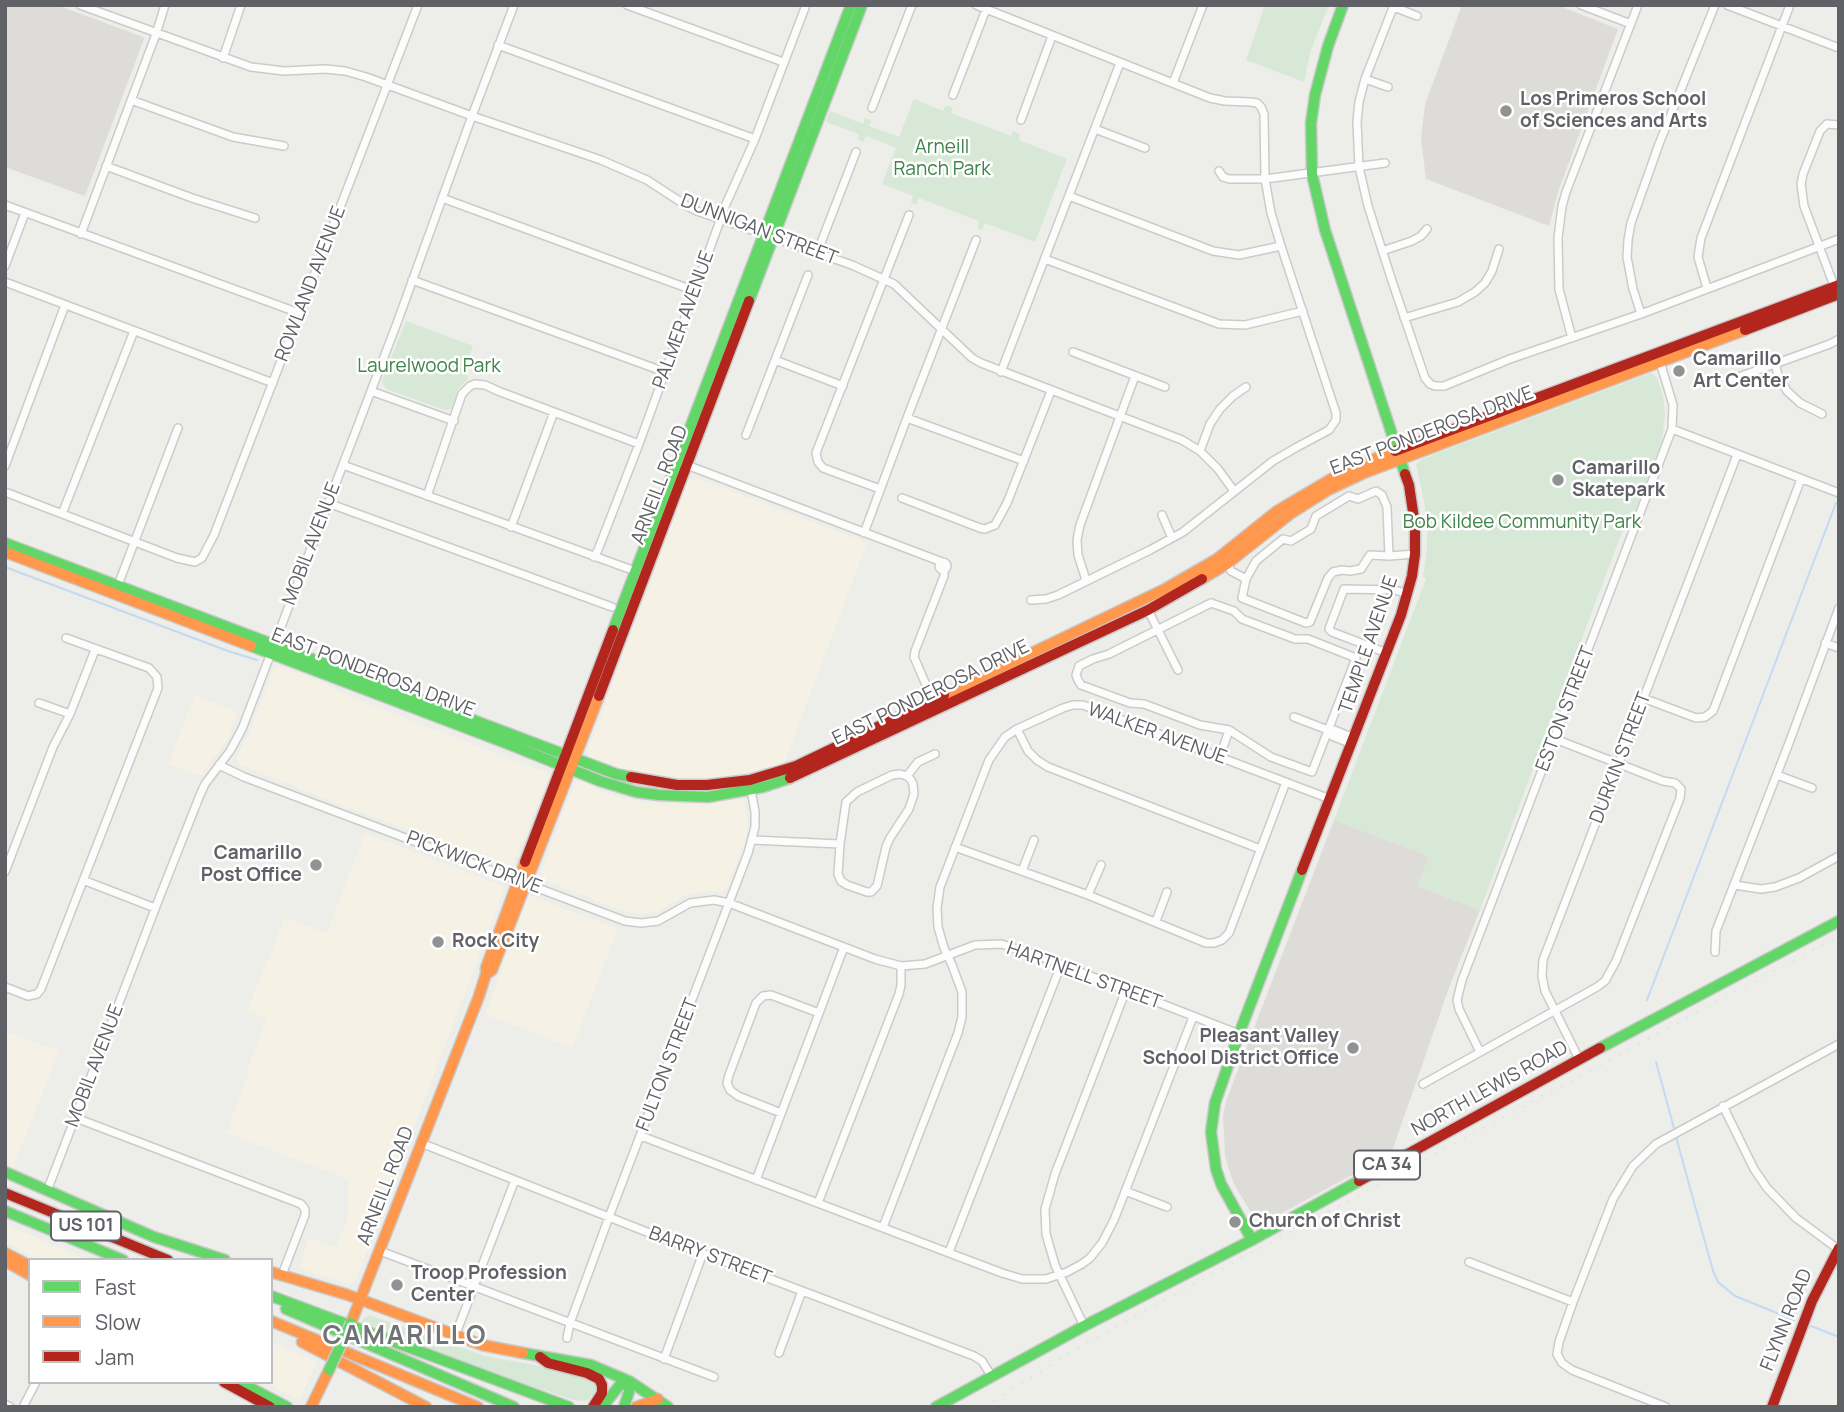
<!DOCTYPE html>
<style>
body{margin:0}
#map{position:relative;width:1844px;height:1412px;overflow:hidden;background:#edede9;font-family:Manrope,sans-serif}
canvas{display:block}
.frame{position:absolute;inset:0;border:7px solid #5f6166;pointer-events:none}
.legend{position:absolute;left:28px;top:1258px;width:245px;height:126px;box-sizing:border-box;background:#fff;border:2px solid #bfc0c2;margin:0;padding:9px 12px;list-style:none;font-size:21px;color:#5f6166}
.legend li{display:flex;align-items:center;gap:14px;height:35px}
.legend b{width:35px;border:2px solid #bfc0c2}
</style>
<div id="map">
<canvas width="1844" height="1412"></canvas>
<div class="frame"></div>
<ul class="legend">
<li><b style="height:9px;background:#63d668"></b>Fast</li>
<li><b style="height:9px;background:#ff974d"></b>Slow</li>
<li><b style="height:9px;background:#b3261e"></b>Jam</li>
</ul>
</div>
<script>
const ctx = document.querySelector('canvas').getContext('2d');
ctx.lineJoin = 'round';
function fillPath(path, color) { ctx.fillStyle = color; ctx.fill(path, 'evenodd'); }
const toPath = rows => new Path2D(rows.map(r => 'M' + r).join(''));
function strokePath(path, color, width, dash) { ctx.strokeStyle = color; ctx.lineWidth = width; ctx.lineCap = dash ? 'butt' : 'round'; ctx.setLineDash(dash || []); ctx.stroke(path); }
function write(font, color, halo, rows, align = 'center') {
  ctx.font = font + ' Manrope,sans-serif'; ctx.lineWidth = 5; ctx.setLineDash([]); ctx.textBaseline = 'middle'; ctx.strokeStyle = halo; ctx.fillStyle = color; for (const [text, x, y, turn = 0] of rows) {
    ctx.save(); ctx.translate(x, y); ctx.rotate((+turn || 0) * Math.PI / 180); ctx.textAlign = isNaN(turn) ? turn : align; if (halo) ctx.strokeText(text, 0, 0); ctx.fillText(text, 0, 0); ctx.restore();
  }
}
fillPath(toPath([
 [697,478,867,543,784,764,718,778,697,780,632,771,591,758,588,755,588,750,687,483,690,479],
 [280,667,324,683,331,688,386,711,550,774,512,867,510,867,347,807,239,764,236,758,249,734,273,670],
 [195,695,238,712,227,740,201,776,168,764],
 [577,782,584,782,607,794,647,803,696,804,739,800,744,802,748,820,746,838,726,890,721,892,708,891,693,893,684,896,657,912,638,914,618,909,543,879,541,871,574,785],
 [365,833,505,887,356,1280,353,1283,348,1284,299,1268,309,1238,336,1247,348,1217,348,1179,226,1133,249,1072,247,1070,266,1019,247,1011,285,918,327,933],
 [529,895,618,929,572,1048,485,1014],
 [5,1031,59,1051,12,1170,5,1167],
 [5,1224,88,1260,39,1260,5,1242],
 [271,1342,317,1362,299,1400,265,1382,271,1382]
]), '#f5f2e5');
fillPath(toPath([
 [5,5,57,5,143,37,144,39,85,196,5,167],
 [1462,5,1557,5,1618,29,1558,192,1549,226,1426,179,1421,138,1425,104],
 [1334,820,1429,856,1418,886,1480,910,1450,985,1391,1154,1269,1220,1266,1220,1257,1213,1250,1211,1233,1182,1225,1156,1223,1116,1226,1101]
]), '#dddcd8');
fillPath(toPath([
 [1265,5,1329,5,1311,50,1304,82,1246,60],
 [914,99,943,111,946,105,953,108,951,113,1011,136,1013,131,1020,134,1019,140,1067,159,1035,242,985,223,982,230,977,228,979,221,919,198,916,205,911,203,913,196,882,184,896,148,866,136,863,142,857,139,859,134,826,122,830,111,863,124,865,118,871,121,869,126,899,137],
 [406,321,473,346,464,371,468,379,458,389,455,401,451,409,445,410,386,389,383,385,382,381],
 [1651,373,1657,378,1663,395,1665,415,1662,440,1635,512,1622,532,1480,910,1418,886,1429,856,1334,820,1426,579,1423,577,1427,548,1427,526,1424,501,1416,464,1422,459],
 [369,1315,485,1356,588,1375,591,1377,596,1386,594,1394,586,1401,574,1400,477,1368,361,1324,363,1319]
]), '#d8e8d7');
strokePath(toPath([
 [5,567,228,651,257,660],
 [1647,1000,1836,503],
 [1656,1062,1675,1132],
 [1676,1137,1713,1271,1718,1282,1735,1296,1794,1320],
 [1811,1326,1839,1337]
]), '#c2daf2', 2);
const street = toPath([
 [80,5,251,67,284,71,325,69,345,71,366,77,472,116,601,160,647,180,687,206,697,211,852,265,894,284,972,358,981,363,1182,440,1200,451,1218,469,1234,491],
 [627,5,783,62],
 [976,5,1210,98,1225,101,1250,102,1257,103,1261,107,1264,114,1265,179,1271,213,1281,246,1336,413,1336,420,1329,430,1297,447,1273,461,1183,532,1150,550,1058,595,1046,599,1031,600],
 [1394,5,1365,79,1359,102,1357,122,1359,167,1368,206,1392,281,1425,378,1430,384,1435,386,1444,386,1510,359,1641,314,1839,239],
 [1581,5,1631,24],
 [1727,5,1839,48],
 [1394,7,1417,16],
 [498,45,755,139],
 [223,58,241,5],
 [1365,79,1388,87],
 [1173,83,1203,5],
 [953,95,987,7],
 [131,100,233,137,284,146],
 [872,108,912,5],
 [1021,120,1052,36],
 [1095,129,1145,148],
 [106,166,192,198,255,218],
 [1219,171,1223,177,1229,179,1265,179,1385,163],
 [1069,196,1213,251,1239,255,1281,246],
 [442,198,695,291],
 [5,205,299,313],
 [81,234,156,34,165,5],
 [1382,251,1412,241,1421,236,1427,229],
 [817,253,856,152],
 [1045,259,1219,324,1245,325,1303,311],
 [5,266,25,213],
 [412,280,665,372],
 [5,282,273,383],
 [1707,288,1698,257,1701,238,1790,5],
 [1836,291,1804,206,1801,184,1803,174,1820,131,1827,124,1839,125],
 [1641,314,1633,289,1627,257,1628,240,1631,223,1659,144,1715,5],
 [1404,318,1458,302,1475,292,1485,283,1492,271,1499,249],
 [1572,338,1559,289,1558,238,1562,206,1566,192,1638,5],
 [1073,352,1165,387],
 [775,360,843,386],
 [1775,363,1778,375,1787,391,1800,403,1822,414],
 [1001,372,1120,63],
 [1733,379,1830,344,1839,339],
 [371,391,454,421],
 [907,418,1024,461],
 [1672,429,1839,493],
 [746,435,808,275],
 [1200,451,1210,424,1220,409,1233,396,1246,387],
 [684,464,942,562],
 [343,465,635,571],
 [5,466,65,305],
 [880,489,823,468,818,462,816,453,909,215],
 [5,492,177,558,195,562,202,558,214,535,418,5],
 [427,496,462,394,470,386,475,384,485,385,498,391,639,444],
 [902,498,980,528,985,529,995,525,1007,503,1051,391],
 [328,503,612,607],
 [62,514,134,331],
 [1162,515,1172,538],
 [511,527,554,412],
 [864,533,907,418,976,240],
 [1389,556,1387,507,1382,495,1376,491,1358,499,1349,496,1316,516,1311,529,1291,541,1283,539,1256,561,1246,579,1242,598,1306,623,1310,622,1328,578,1333,572,1342,570,1350,571,1361,569,1370,555,1389,556,1415,554],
 [594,557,598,550,639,444,726,204,755,139,806,5],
 '939 566a4 4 0 1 1 8 0a4 4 0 1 1-8 0Z',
 [1227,564,1231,571,1246,579],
 [1086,580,1078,555,1077,540,1080,525,1135,376],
 [118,585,178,428],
 [1211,603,1234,611,1242,619,1295,639,1308,639,1356,658,1312,772,1271,757,1229,730,1200,725,1144,704,1130,703,1081,685,1078,680,1076,675,1079,666,1093,659,1109,654,1211,603],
 [1148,610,1178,670],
 [1825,643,1839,648],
 [1387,653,1332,632,1329,629,1330,626,1344,589,1395,590,1408,594],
 [1643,698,1696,718,1705,717,1713,711,1801,479],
 [933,701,914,657,915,651,944,576,944,569],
 [39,703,70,714],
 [1294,717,1328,730,1334,730,1354,738],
 [1017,729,1028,751,1037,760,1048,767,1260,849],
 [1328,730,1332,736,1352,744],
 [1220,757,1229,730],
 [219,765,244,777,625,921,641,923,658,921,690,903,714,900,729,903,875,959,901,966,925,964,975,945,1001,944,1034,954,1239,1034],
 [900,774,907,776,911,780,913,784,914,794,909,809,890,838,886,847,877,886,871,892,867,892,847,885,841,881,838,874,840,844,846,802,857,792,892,775,900,774],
 [1777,775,1812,788],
 [907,776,918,762,935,754],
 [752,840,840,844],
 [955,847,1088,895,1206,943,1214,943,1222,940,1229,933,1286,782],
 [1022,871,1034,840],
 [5,872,53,747,70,714,95,650],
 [83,880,155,908],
 [1734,885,1761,889,1775,887,1799,878,1839,856],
 [1088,895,1101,865],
 [1156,921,1167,892],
 [1715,952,1716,931,1789,743,1839,608],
 [5,987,28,996,37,994,41,989,158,688,157,677,149,668,66,638],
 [1480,1052,1459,1009,1457,1000,1462,980,1672,429,1673,405,1660,362],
 [1579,1059,1545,991,1542,976,1543,960,1737,455],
 [1423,1084,1597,987,1605,981,1616,961,1680,798,1681,789,1675,783,1663,781,1555,739],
 [1723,1106,1754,1169,1767,1188,1796,1218,1838,1249],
 [781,1113,738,1096,730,1090,727,1083,729,1075,756,1003,763,996,771,995,819,1013],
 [76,1118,301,1204,305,1209,305,1215,282,1275],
 [641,1136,1002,1273,1022,1279,1046,1279,1067,1272,1082,1264,1090,1258,1102,1243,1114,1220,1193,1017],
 [421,1143,657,1236,974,1356,982,1361,992,1377],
 [756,1180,844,947],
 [47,1191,160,896,200,795,205,784,230,751,242,729,397,323,472,116,514,5],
 [1125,1191,1167,1207],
 [818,1203,899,994,901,985,901,966],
 [883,1227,958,1033,962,1017,962,992,952,965,944,948,938,927,937,908,940,887,989,760,1005,737,1017,729,1063,708,1073,705,1083,705,1330,799],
 [380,1251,714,1377],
 [949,1252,1061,965],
 [1469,1262,1573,1302],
 [1084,1326,1055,1265,1046,1234,1045,1209,1055,1174,1126,990],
 [455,1336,515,1180],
 [567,1338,570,1323,609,1217,748,853,755,827,755,812,751,790],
 [779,1353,802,1291],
 [664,1359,703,1253],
 [5,1404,10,1407],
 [23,1407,36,1382],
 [1666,1407,1572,1370,1562,1363,1557,1354,1559,1342,1573,1302,1613,1199,1633,1166,1656,1144,1839,1044]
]);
const fast = toPath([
 [1343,5,1328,46,1315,95,1311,123,1312,174,1325,230,1405,474],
 [749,301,862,5],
 [5,543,616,774,631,777],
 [613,630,851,5],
 [251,646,511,745,600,781,636,792,659,795,708,797,763,787,790,778],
 [1600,1048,1839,921],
 [5,1172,154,1237,225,1260],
 [5,1211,123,1260],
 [1252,1240,1221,1184,1216,1169,1211,1132,1215,1103,1239,1034,1302,870],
 [271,1296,569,1407],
 [286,1309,514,1407],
 [523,1353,591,1365,629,1381],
 [629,1381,668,1407],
 [239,1382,287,1407],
 [597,1407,607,1401,619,1386,629,1381,629,1392,624,1407],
 [936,1407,1084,1326,1252,1240,1359,1181]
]);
const slow = toPath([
 [5,552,251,646],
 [1202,579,1227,564,1290,514,1328,490,1364,473,1745,330],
 [944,695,1165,589,1217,559,1277,511,1331,479,1369,461,1395,451],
 [486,974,492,970,599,696],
 [5,1253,30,1266],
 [5,1261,30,1275],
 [271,1272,348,1295,482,1345,523,1353],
 [271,1321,478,1407],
 [351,1323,479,996,486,974,486,968,525,862],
 [302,1342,426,1407],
 [311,1407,329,1370],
 [636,1407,658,1399]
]);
const jam = toPath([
 [1745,330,1839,294],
 [1395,451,1839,285],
 [599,696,749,301],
 [631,777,677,785,707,785,750,780,796,766,944,695],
 [790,778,1148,610,1202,579],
 [525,862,613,630],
 [1302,870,1401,615,1412,576,1415,554,1415,525,1409,485,1405,474],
 [1359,1181,1600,1048],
 [5,1193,168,1260],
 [540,1357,548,1363,587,1373,599,1379,602,1385,602,1393,593,1407],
 [224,1382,270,1407],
 [1772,1407,1812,1301,1839,1248]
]);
strokePath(street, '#cbcbca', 10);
strokePath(fast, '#c9c9ca', 13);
strokePath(slow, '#c9c9ca', 13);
strokePath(jam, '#c9c9ca', 13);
strokePath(street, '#fcfcfc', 7);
strokePath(fast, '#63d668', 10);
strokePath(slow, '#ff974d', 10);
strokePath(jam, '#b3261e', 10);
strokePath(toPath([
 [984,1407,1066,1355,1146,1310,1839,936]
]), '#e3e3e3', 2, [2, 9]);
const fastBridge = toPath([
 [329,1370,351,1323]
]);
strokePath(fastBridge, '#c9c9ca', 13, []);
strokePath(fastBridge, '#63d668', 10);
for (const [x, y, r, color] of [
 [1506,111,7,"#919294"],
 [1679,371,7,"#919294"],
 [1558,480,7,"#919294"],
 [316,865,7,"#919294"],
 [438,942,7,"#919294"],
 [1353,1048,7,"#919294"],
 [1235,1222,7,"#919294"],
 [397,1285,7,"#919294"]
]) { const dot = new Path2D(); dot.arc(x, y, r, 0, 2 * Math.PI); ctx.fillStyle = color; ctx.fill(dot); strokePath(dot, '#fff', 2.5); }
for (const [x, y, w] of [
 [1387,1165,66],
 [86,1226,70]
]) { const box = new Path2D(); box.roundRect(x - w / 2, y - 14.5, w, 29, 5); ctx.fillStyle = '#fff'; ctx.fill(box); strokePath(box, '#5f6166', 2); }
write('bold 18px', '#5f6166', null, [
 ["CA 34",1387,1165],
 ["US 101",86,1226]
]);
write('bold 19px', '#5f6166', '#fff', [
 ["Los Primeros School",1520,100],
 ["of Sciences and Arts",1520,122],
 ["Camarillo",1693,360],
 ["Art Center",1693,382],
 ["Camarillo",1572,469],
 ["Skatepark",1572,491],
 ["Camarillo",302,854,"right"],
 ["Post Office",302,876,"right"],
 ["Rock City",452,942],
 ["Pleasant Valley",1339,1037,"right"],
 ["School District Office",1339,1059,"right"],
 ["Church of Christ",1249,1222],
 ["Troop Profession",411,1274],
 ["Center",411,1296]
], 'left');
write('19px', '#3f8448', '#fff', [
 ["Arneill",942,148],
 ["Ranch Park",942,170],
 ["Laurelwood Park",429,367],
 ["Bob Kildee Community Park",1522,523]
]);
write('19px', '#5f6166', '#fff', [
 ["DUNNIGAN STREET",759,230,21],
 ["ROWLAND AVENUE",311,284,-69],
 ["PALMER AVENUE",684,320,-70],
 ["EAST PONDEROSA DRIVE",1432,431,-21],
 ["ARNEILL ROAD",660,485,-69],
 ["MOBIL AVENUE",312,544,-69],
 ["TEMPLE AVENUE",1369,645,-71],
 ["EAST PONDEROSA DRIVE",373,673,21],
 ["EAST PONDEROSA DRIVE",931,693,-26],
 ["ESTON STREET",1566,709,-69],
 ["WALKER AVENUE",1157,734,20],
 ["DURKIN STREET",1621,758,-69],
 ["PICKWICK DRIVE",474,863,21],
 ["HARTNELL STREET",1084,976,20],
 ["FULTON STREET",668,1065,-69],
 ["MOBIL AVENUE",95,1066,-69],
 ["NORTH LEWIS ROAD",1490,1089,-29],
 ["ARNEILL ROAD",386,1186,-69],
 ["BARRY STREET",710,1256,21],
 ["FLYNN ROAD",1787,1320,-68]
]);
ctx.letterSpacing = '2px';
write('bold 26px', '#707378', '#fff', [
 ["CAMARILLO",405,1337]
]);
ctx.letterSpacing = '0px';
</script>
